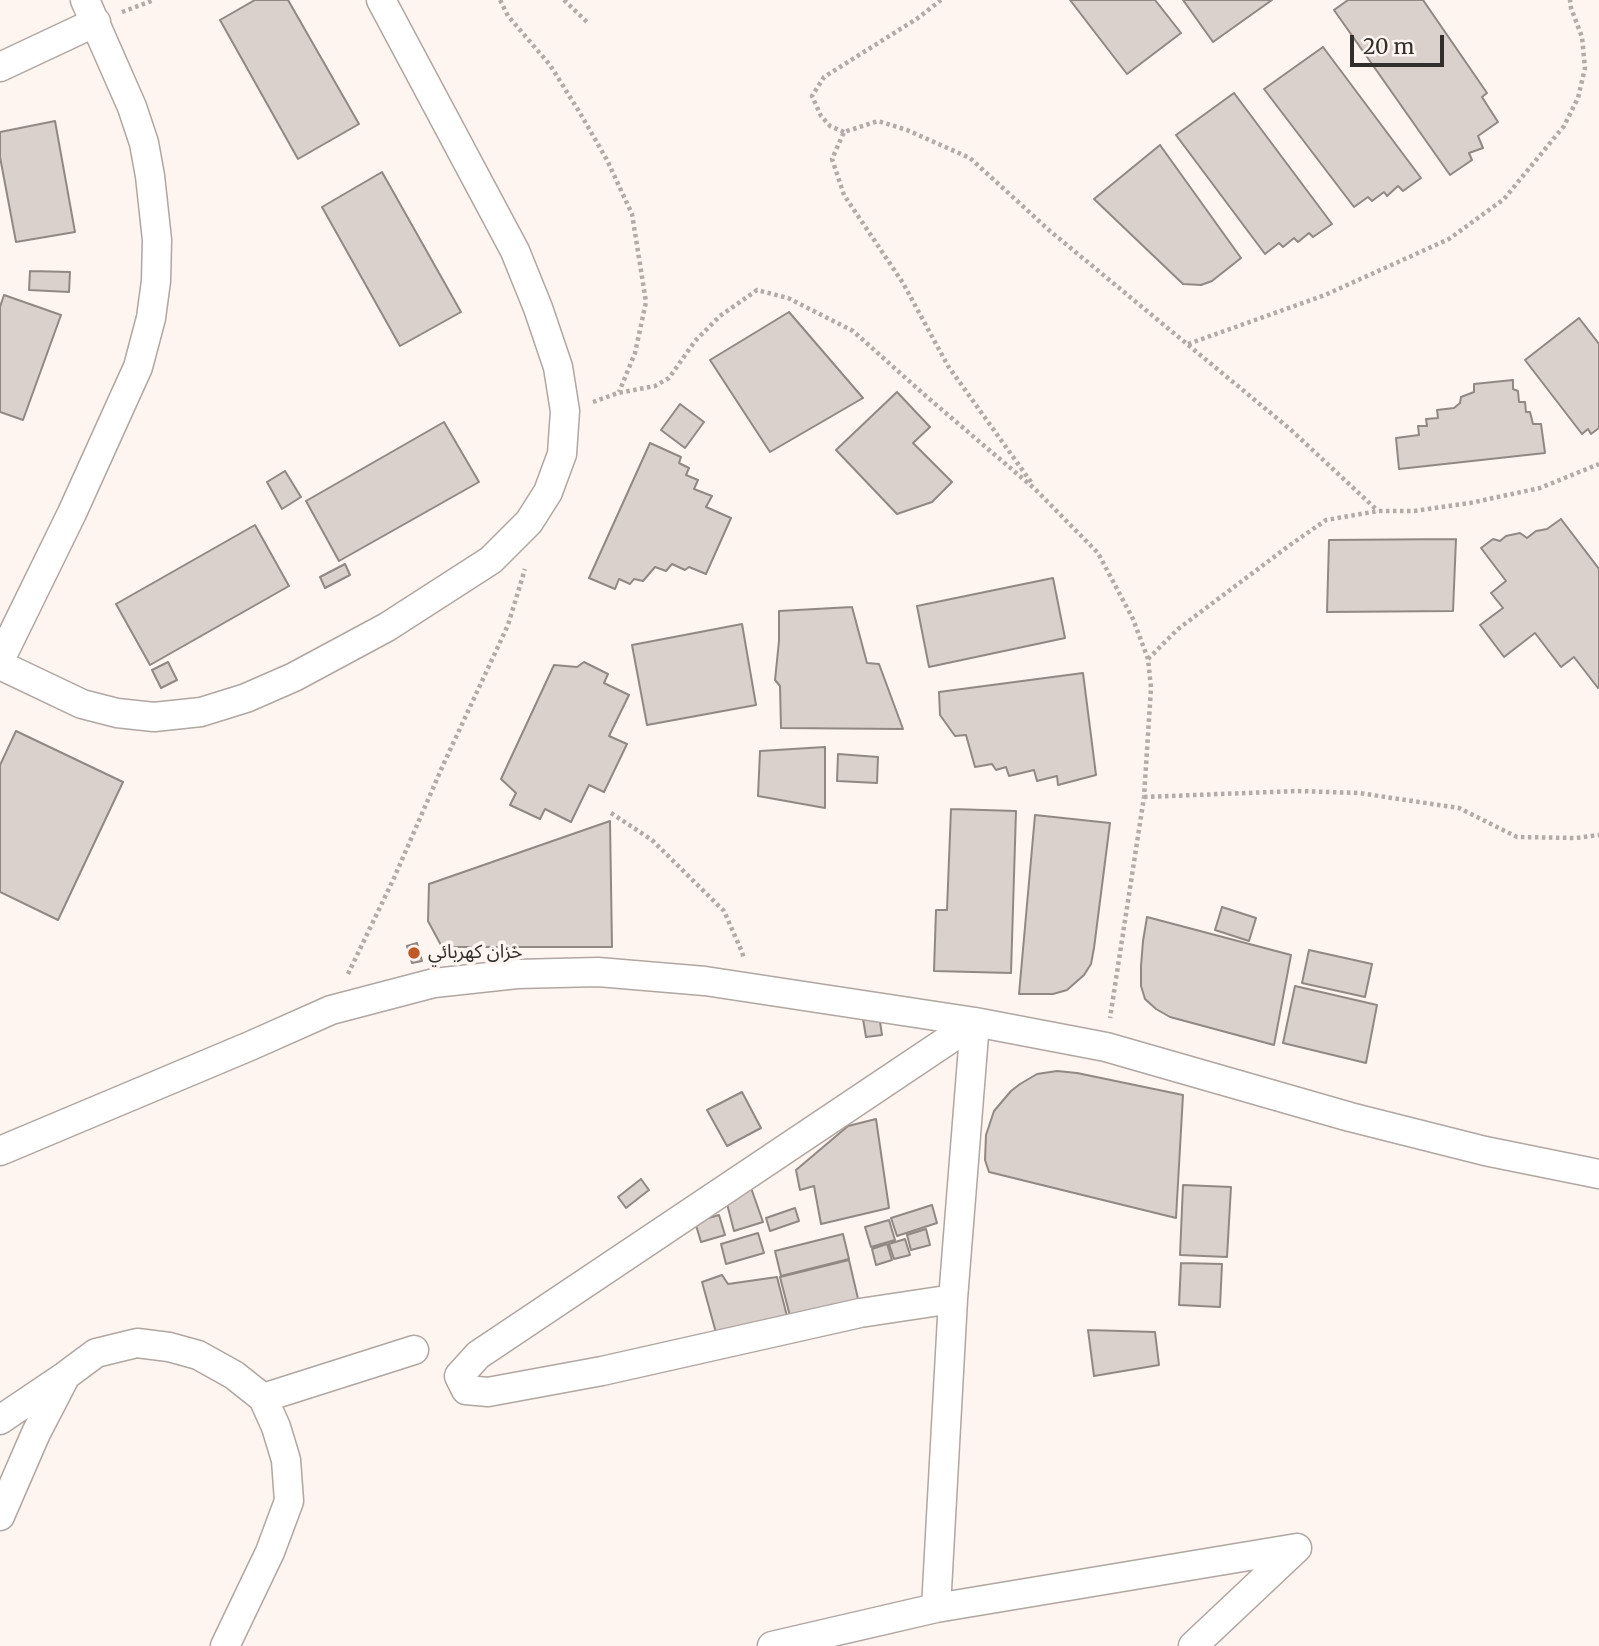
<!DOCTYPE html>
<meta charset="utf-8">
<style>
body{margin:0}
#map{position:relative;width:1599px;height:1646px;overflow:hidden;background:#fef4f0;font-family:Merriweather,serif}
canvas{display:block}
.scale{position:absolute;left:1350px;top:35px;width:94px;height:32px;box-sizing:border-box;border:4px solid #312e2c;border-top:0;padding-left:9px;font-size:21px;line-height:24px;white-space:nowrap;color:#312e2c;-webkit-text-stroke:5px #fef4f0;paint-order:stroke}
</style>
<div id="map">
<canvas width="1599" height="1646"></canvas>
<div class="scale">20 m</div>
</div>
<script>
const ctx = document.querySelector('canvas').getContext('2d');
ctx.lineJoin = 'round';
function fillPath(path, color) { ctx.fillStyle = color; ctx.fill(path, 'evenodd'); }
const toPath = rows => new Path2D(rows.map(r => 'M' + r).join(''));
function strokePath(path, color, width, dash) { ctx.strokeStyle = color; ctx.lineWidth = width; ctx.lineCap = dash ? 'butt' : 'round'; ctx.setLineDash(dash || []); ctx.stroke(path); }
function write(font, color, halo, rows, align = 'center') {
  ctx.font = font + ' Merriweather,"Noto Sans Arabic",serif'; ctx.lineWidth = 7; ctx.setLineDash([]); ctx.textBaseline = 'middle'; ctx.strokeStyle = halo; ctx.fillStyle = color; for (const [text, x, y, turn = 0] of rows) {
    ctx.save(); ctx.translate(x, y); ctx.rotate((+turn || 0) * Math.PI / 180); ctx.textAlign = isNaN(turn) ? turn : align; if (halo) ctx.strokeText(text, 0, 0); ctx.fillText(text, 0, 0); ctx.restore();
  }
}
const building = toPath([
 [255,0,288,0,359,124,298,159,220,20,255,0],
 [1070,0,1155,0,1181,33,1127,74,1070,0],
 [1183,0,1272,0,1213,42,1183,0],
 [1348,0,1423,0,1487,93,1482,97,1498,122,1478,136,1483,148,1469,153,1472,160,1450,175,1334,10,1348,0],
 [1323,47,1421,178,1403,191,1398,186,1387,196,1384,192,1372,201,1368,197,1354,207,1264,89,1323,47],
 [1234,93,1332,224,1313,237,1309,233,1298,242,1294,238,1283,247,1279,243,1265,254,1176,135,1234,93],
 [55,121,75,232,16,242,0,157,0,132,55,121],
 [1160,145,1241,258,1212,281,1201,285,1183,284,1094,199,1160,145],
 [382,172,461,312,400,346,322,207,382,172],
 [30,271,70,272,69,292,29,290,30,271],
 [4,295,61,315,23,420,0,412,0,307,4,295],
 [789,312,863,398,770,452,710,360,789,312],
 [1579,318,1599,344,1599,428,1591,434,1588,429,1582,434,1525,360,1579,318],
 [1513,380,1513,389,1518,391,1519,402,1525,402,1526,412,1530,412,1533,424,1541,424,1545,453,1399,469,1396,438,1419,435,1418,426,1427,426,1426,419,1438,418,1437,410,1454,408,1460,403,1461,397,1474,392,1474,384,1513,380],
 [897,392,930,427,913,443,952,482,932,502,897,514,836,450,897,392],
 [680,404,704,422,685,448,661,430,680,404],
 [444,422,479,482,339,561,306,501,444,422],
 [650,443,681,457,679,463,689,468,686,475,698,480,694,489,712,496,706,507,731,518,706,574,689,567,685,570,672,564,666,571,655,567,643,581,634,579,630,584,619,579,615,589,589,578,650,443],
 [285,471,301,497,282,509,267,482,285,471],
 [1561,519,1599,569,1599,686,1598,688,1574,657,1561,667,1535,633,1504,657,1480,625,1503,608,1491,593,1506,581,1481,548,1493,539,1500,541,1506,536,1520,533,1527,538,1536,531,1547,529,1561,519],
 [255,525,289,586,150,665,116,604,255,525],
 [1456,539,1453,611,1327,612,1329,540,1456,539],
 [345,564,350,575,325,588,320,577,345,564],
 [1053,578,1065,638,929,667,917,606,1053,578],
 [852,607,867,663,879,664,903,729,781,728,780,686,775,680,779,641,779,611,852,607],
 [742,624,756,705,647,725,632,645,742,624],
 [168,662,177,680,161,688,152,670,168,662],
 [584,662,608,674,604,683,629,695,609,736,627,744,604,792,589,785,571,822,545,809,540,819,510,805,516,793,501,779,554,665,577,667,584,662],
 [1083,673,1096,775,1058,785,1057,776,1037,781,1034,770,1009,776,1006,767,996,770,992,764,975,767,966,735,955,736,940,715,939,692,1083,673],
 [16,731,123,782,58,920,0,892,0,765,16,731],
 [825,747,825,808,758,796,760,751,825,747],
 [838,754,878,757,877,783,837,781,838,754],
 [951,809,1016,811,1011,973,934,971,936,910,947,910,951,809],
 [1035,815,1110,823,1094,948,1091,964,1084,975,1067,990,1053,994,1019,994,1035,815],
 [610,821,612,947,442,947,428,921,429,884,610,821],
 [1222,907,1256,918,1249,941,1215,930,1222,907],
 [1147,917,1291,955,1274,1045,1170,1017,1156,1009,1145,999,1141,986,1141,966,1143,941,1147,917],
 [417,943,422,961,412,963,407,946,417,943],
 [1309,950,1372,964,1365,997,1302,983,1309,950],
 [1295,986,1377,1005,1366,1063,1283,1043,1295,986],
 [862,1013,879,1015,882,1035,866,1037,862,1013],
 [1057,1071,1077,1073,1183,1095,1176,1218,989,1172,985,1160,986,1135,994,1111,1011,1091,1020,1084,1037,1074,1057,1071],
 [742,1092,761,1128,727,1146,707,1110,742,1092],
 [876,1119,889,1208,821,1224,814,1186,800,1190,796,1170,848,1126,876,1119],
 [641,1179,649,1190,626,1208,618,1197,641,1179],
 [750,1185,763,1222,734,1231,726,1200,750,1185],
 [1183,1185,1231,1187,1227,1257,1180,1255,1183,1185],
 [932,1205,937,1223,897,1236,891,1218,932,1205],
 [795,1208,799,1221,770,1231,766,1218,795,1208],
 [719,1215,725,1235,701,1242,695,1222,719,1215],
 [889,1220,895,1240,871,1247,865,1227,889,1220],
 [926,1229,930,1245,911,1250,907,1235,926,1229],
 [758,1233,764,1253,726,1264,721,1244,758,1233],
 [843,1234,849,1259,781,1276,775,1251,843,1234],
 [905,1239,910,1255,894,1259,889,1244,905,1239],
 [887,1244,892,1260,876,1265,872,1249,887,1244],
 [849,1260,859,1303,791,1320,780,1277,849,1260],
 [1181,1263,1222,1264,1220,1307,1179,1305,1181,1263],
 [722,1275,728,1284,777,1277,788,1320,718,1340,702,1282,722,1275],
 [1088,1330,1155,1332,1159,1365,1094,1376,1088,1330]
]);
fillPath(building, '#dad0cc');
strokePath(building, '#918884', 2);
const minor = toPath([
 [0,67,96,22],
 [0,660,72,513,138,367,151,318,156,281,157,240,150,176,144,143,132,107,85,0],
 [0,665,82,704,117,713,154,717,201,712,246,698,294,677,387,627,491,560,529,522,548,492,562,454,565,411,558,367,538,308,515,251,381,0],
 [0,1151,250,1046,331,1010,434,983,517,974,598,972,705,981,975,1022,1106,1047,1350,1117,1485,1151,1599,1174],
 [953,1299,860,1313,602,1371,488,1392,466,1390,459,1376,478,1355,975,1022],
 [0,1420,65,1376,96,1353,137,1343,169,1347,198,1355,234,1375,263,1398,414,1350],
 [0,1516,36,1433,64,1379],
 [936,1608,953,1299,975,1022],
 [225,1646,270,1552,289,1501,286,1460,276,1427,263,1398],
 [772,1646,936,1608,1297,1548],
 [1193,1646,1297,1548]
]);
strokePath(minor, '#b0a6a2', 31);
strokePath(toPath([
 [500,0,508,16,550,65,580,113,607,160,632,214,646,302,635,353,619,392],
 [564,0,587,22],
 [122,12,154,0],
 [844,132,830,126,821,116,812,96,824,77,918,18,941,0],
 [1188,344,1325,295,1449,239,1504,199,1564,126,1578,98,1585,68,1582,37,1571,8,1570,0],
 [593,402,618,393,655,386,669,378,695,341,720,316,757,290,788,298,853,331,927,397,1035,489,1098,553,1133,619,1148,659,1151,688,1144,797,1110,1018],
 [1031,482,948,366,903,283,844,195,832,159,844,132,878,121,907,130,970,158,1050,231,1290,429,1378,511],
 [1148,659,1178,629,1290,545,1326,520,1378,511,1414,511,1470,503,1540,488,1599,464],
 [1144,797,1297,791,1359,793,1459,808,1517,837,1576,838,1599,835],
 [611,813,652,840,724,911,742,952,744,959],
 [348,974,394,878,444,763,508,625,525,569]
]), '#b2aba7', 4.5, [3.5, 3.5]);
strokePath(minor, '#fff', 28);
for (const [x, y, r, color] of [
 [414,953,7,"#bf5a28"]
]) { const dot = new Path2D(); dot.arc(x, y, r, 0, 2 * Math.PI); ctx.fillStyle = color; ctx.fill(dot); strokePath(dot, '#fef4f0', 2.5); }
write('19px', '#312e2c', '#fef4f0', [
 ["خزان كهربائي",428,953]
], 'left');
</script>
